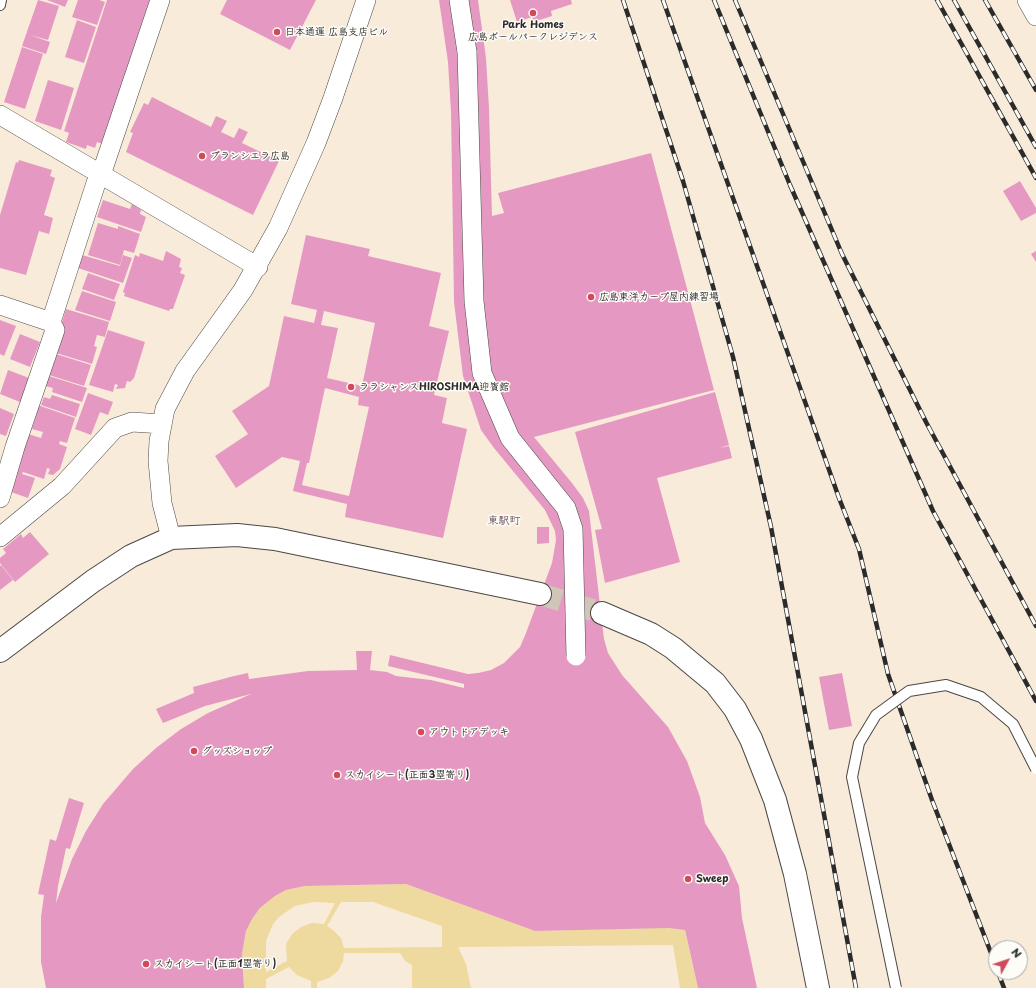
<!DOCTYPE html>
<meta charset="utf-8">
<style>
body{margin:0}
#map{position:relative;width:1036px;height:988px;overflow:hidden;background:#f9ebda;font-family:"Playpen Sans",sans-serif}
canvas{display:block}
.north{position:absolute;left:988px;top:940px;width:40px;height:40px;box-sizing:border-box;background:#fdfcf7;border:1px solid #a9a8a5;border-radius:50%;rotate:50deg;font-size:11px;font-weight:700;line-height:16px;text-align:center;color:#2b2b2b}
.north::after{content:'';display:block;margin:auto;width:14px;height:18px;background:#d1495b;clip-path:polygon(50% 0,100% 100%,50% 72%,0 100%)}
</style>
<div id="map">
<canvas width="1036" height="988"></canvas>
<div class="north">N</div>
</div>
<script>
const ctx = document.querySelector('canvas').getContext('2d');
ctx.lineJoin = 'round';
function fillPath(path, color) { ctx.fillStyle = color; ctx.fill(path, 'evenodd'); }
const toPath = rows => new Path2D(rows.map(r => 'M' + r).join(''));
function strokePath(path, color, width, dash) { ctx.strokeStyle = color; ctx.lineWidth = width; ctx.lineCap = dash ? 'butt' : 'round'; ctx.setLineDash(dash || []); ctx.stroke(path); }
function write(font, color, halo, rows, align = 'center') {
  ctx.font = font + ' "Playpen Sans","Klee One",sans-serif'; ctx.lineWidth = 3; ctx.setLineDash([]); ctx.textBaseline = 'middle'; ctx.strokeStyle = halo; ctx.fillStyle = color; for (const [text, x, y, turn = 0] of rows) {
    ctx.save(); ctx.translate(x, y); ctx.rotate((+turn || 0) * Math.PI / 180); ctx.textAlign = isNaN(turn) ? turn : align; if (halo) ctx.strokeText(text, 0, 0); ctx.fillText(text, 0, 0); ctx.restore();
  }
}
fillPath(toPath([
 [406,884,535,931,684,927,698,988,680,988,673,945,458,947,466,964,471,988,412,988,412,965,405,961,400,953,344,953,343,961,338,971,329,978,317,982,317,988,311,988,311,981,297,975,289,967,266,979,266,988,244,988,242,954,246,931,252,919,260,908,275,896,286,890,305,886],
 [313,902,335,903,324,924,312,923,301,927,292,934,286,944,287,961,266,972,266,941,273,924,279,917,295,906],
 [341,902,373,902,442,926,442,947,344,948,341,938,333,930,327,926]
]), '#eeda9e');
fillPath(toPath([
 [38,0,59,6,48,40,30,35,50,42,46,54,22,46],
 [47,0,68,0,65,7],
 [78,0,99,0,105,2,97,25,72,17],
 [107,0,154,0,106,145,97,142,95,148,87,145,86,149,66,142,69,133,64,131],
 [227,0,316,0,290,50,220,14],
 [439,0,478,0,486,58,489,108,492,216,504,213,498,193,651,153,714,390,534,437,572,483,583,498,589,511,604,639,608,653,622,675,668,727,687,761,700,797,705,823,725,855,739,886,742,918,757,988,698,988,685,930,669,928,535,931,406,884,305,886,286,890,275,896,260,908,252,919,246,931,242,954,244,988,46,988,41,962,41,917,44,895,38,894,50,839,56,841,69,798,84,803,70,849,66,848,58,886,56,903,72,859,86,831,103,804,133,769,156,748,181,729,208,713,251,694,205,706,163,723,156,709,194,693,193,687,234,676,248,673,249,679,308,671,357,670,356,651,372,651,370,670,387,672,396,676,431,680,464,688,464,684,388,666,390,655,468,674,478,673,491,670,504,663,520,647,526,633,552,563,556,540,555,531,545,510,494,448,481,430,463,376,454,302,451,112,448,62],
 [510,0,571,0,572,4,551,11,552,16,533,22,532,17,517,22],
 [77,20,96,27,84,63,65,57],
 [22,47,43,54,25,109,4,102],
 [48,80,74,88,61,130,35,121],
 [152,97,211,127,216,116,227,121,221,132,234,138,239,128,248,132,242,143,279,161,253,215,126,152,133,133,130,132,144,103,148,105],
 [19,160,52,170,50,176,55,178,44,215,53,218,49,234,39,231,26,275,0,268,0,215,16,162,18,163],
 [1020,181,1036,208,1036,213,1021,221,1003,191],
 [103,200,130,209,132,204,141,210,140,214,146,217,141,232,97,217],
 [98,223,118,229,118,226,140,234,134,253,124,250,120,265,88,255],
 [306,235,370,249,368,256,441,273,429,326,449,331,434,395,447,398,442,423,467,429,443,538,345,517,347,504,293,491,300,461,282,457,236,488,215,456,248,434,232,411,269,386,284,316,314,323,317,310,291,304],
 [324,311,375,323,362,386,327,378,338,328,321,325],
 [325,388,359,397,358,405,369,407,349,496,302,485,307,463,309,463],
 [166,251,181,259,179,267,182,268,180,273,185,275,173,309,170,309,169,311,124,296,125,293,123,292,135,255,139,257,140,253,163,261],
 [1036,251,1036,262,1031,254],
 [82,255,120,266,123,255,132,258,123,283,78,268],
 [88,273,120,284,114,300,82,289],
 [82,291,116,302,110,321,75,310],
 [66,309,109,322,105,337,97,335,94,346,97,347,92,364,53,352],
 [0,320,16,326,4,356,0,354],
 [108,330,145,342,134,378,130,382,127,381,125,388,116,389,118,385,115,384,113,392,89,385],
 [20,334,40,342,30,367,10,359],
 [56,354,91,365,84,386,49,375],
 [8,370,29,378,20,402,0,394],
 [49,376,87,388,82,402,52,392,53,388,45,386],
 [715,392,729,445,719,448,729,446,732,458,657,478,680,562,605,583,595,530,602,529,575,432],
 [88,393,113,402,108,415,100,412,91,435,75,429],
 [52,395,80,404,76,417,41,405,44,397,50,399],
 [35,404,75,418,67,443,60,441,59,444,67,447,60,469,53,475,48,474,50,469,47,468,44,479,23,472,22,474,35,478,28,498,11,492,28,434,41,438,43,432,32,429,37,413,33,411],
 [0,408,14,414,6,436,0,434],
 [537,527,549,527,549,543,537,544],
 [30,532,49,554,15,582,0,563,0,558,6,553,3,549,21,534,23,538],
 [1,565,13,580,0,590,0,566],
 [842,673,852,726,829,730,819,677]
]), '#e599c2');
strokePath(toPath([
 [540,594,602,613]
]), '#d0c5b7', 22, [22, 11]);
const lane = toPath([
 [0,5,1,0]
]);
const street = toPath([
 [459,0,467,52],
 [1027,0,1036,16],
 [0,115,258,267],
 [0,305,51,322],
 [0,498,15,447,55,330,51,322,96,183,104,166,160,0],
 [0,537,62,486,115,428,132,422,162,424],
 [171,538,162,503,158,461,159,441,165,409,185,371,243,290,278,228,316,143,333,98,366,0]
]);
const secondary = toPath([
 [602,613,651,634,673,648,715,683,735,709,751,739,775,800,795,874,818,988],
 [0,651,93,581,131,556,171,538,237,535,275,539,540,594]
]);
strokePath(lane, '#4a4845', 12);
strokePath(street, '#4a4845', 20);
strokePath(secondary, '#4a4845', 24);
strokePath(lane, '#fff', 10);
strokePath(street, '#fff', 19);
strokePath(secondary, '#fff', 22);
const rail = toPath([
 [623,0,683,181,733,357,771,527,856,988],
 [663,0,839,498,859,549,888,674,932,800,996,966],
 [714,0,790,185,933,511,1036,701],
 [735,0,842,254,926,422,1036,626],
 [937,0,1036,178],
 [954,0,1036,147],
 [985,0,1036,90],
 [998,972,1004,988]
]);
strokePath(rail, '#2b2b2b', 4.5);
strokePath(rail, '#fdfcf7', 3, [9]);
const laneBridge = toPath([
 [896,988,852,777,859,743,876,715,909,691,946,685,981,697,1013,724,1036,769]
]);
const streetBridge = toPath([
 [467,52,474,301,482,373,510,438,566,508,573,529,576,656]
]);
strokePath(laneBridge, '#4a4845', 12, []);
strokePath(streetBridge, '#4a4845', 20, []);
strokePath(laneBridge, '#fff', 10);
strokePath(streetBridge, '#fff', 19);
for (const [x, y, r, color] of [
 [533,13,4,"#d1495b"],
 [277,32,4,"#d1495b"],
 [202,156,4,"#d1495b"],
 [591,297,4,"#d1495b"],
 [351,387,4,"#d1495b"],
 [421,732,4,"#d1495b"],
 [194,751,4,"#d1495b"],
 [337,775,4,"#d1495b"],
 [688,879,4,"#d1495b"],
 [146,964,4,"#d1495b"]
]) { const dot = new Path2D(); dot.arc(x, y, r, 0, 2 * Math.PI); ctx.fillStyle = color; ctx.fill(dot); strokePath(dot, '#fdfcf7', 1.5); }
write('bold 10px', '#2b2b2b', '#fdfcf7', [
 ["Park Homes",533,25,"center"],
 ["広島ボールパークレジデンス",533,37,"center"],
 ["日本通運 広島支店ビル",285,32],
 ["ブランシエラ広島",210,156],
 ["広島東洋カープ屋内練習場",599,297],
 ["ララシャンスHIROSHIMA迎賓館",359,387],
 ["アウトドアデッキ",429,732],
 ["グッズショップ",202,751],
 ["スカイシート(正面3塁寄り)",345,775],
 ["Sweep",696,879],
 ["スカイシート(正面1塁寄り)",154,964]
], 'left');
write('bold 11px', '#6c5260', '#fdfcf7', [
 ["東駅町",504,521]
]);
</script>
